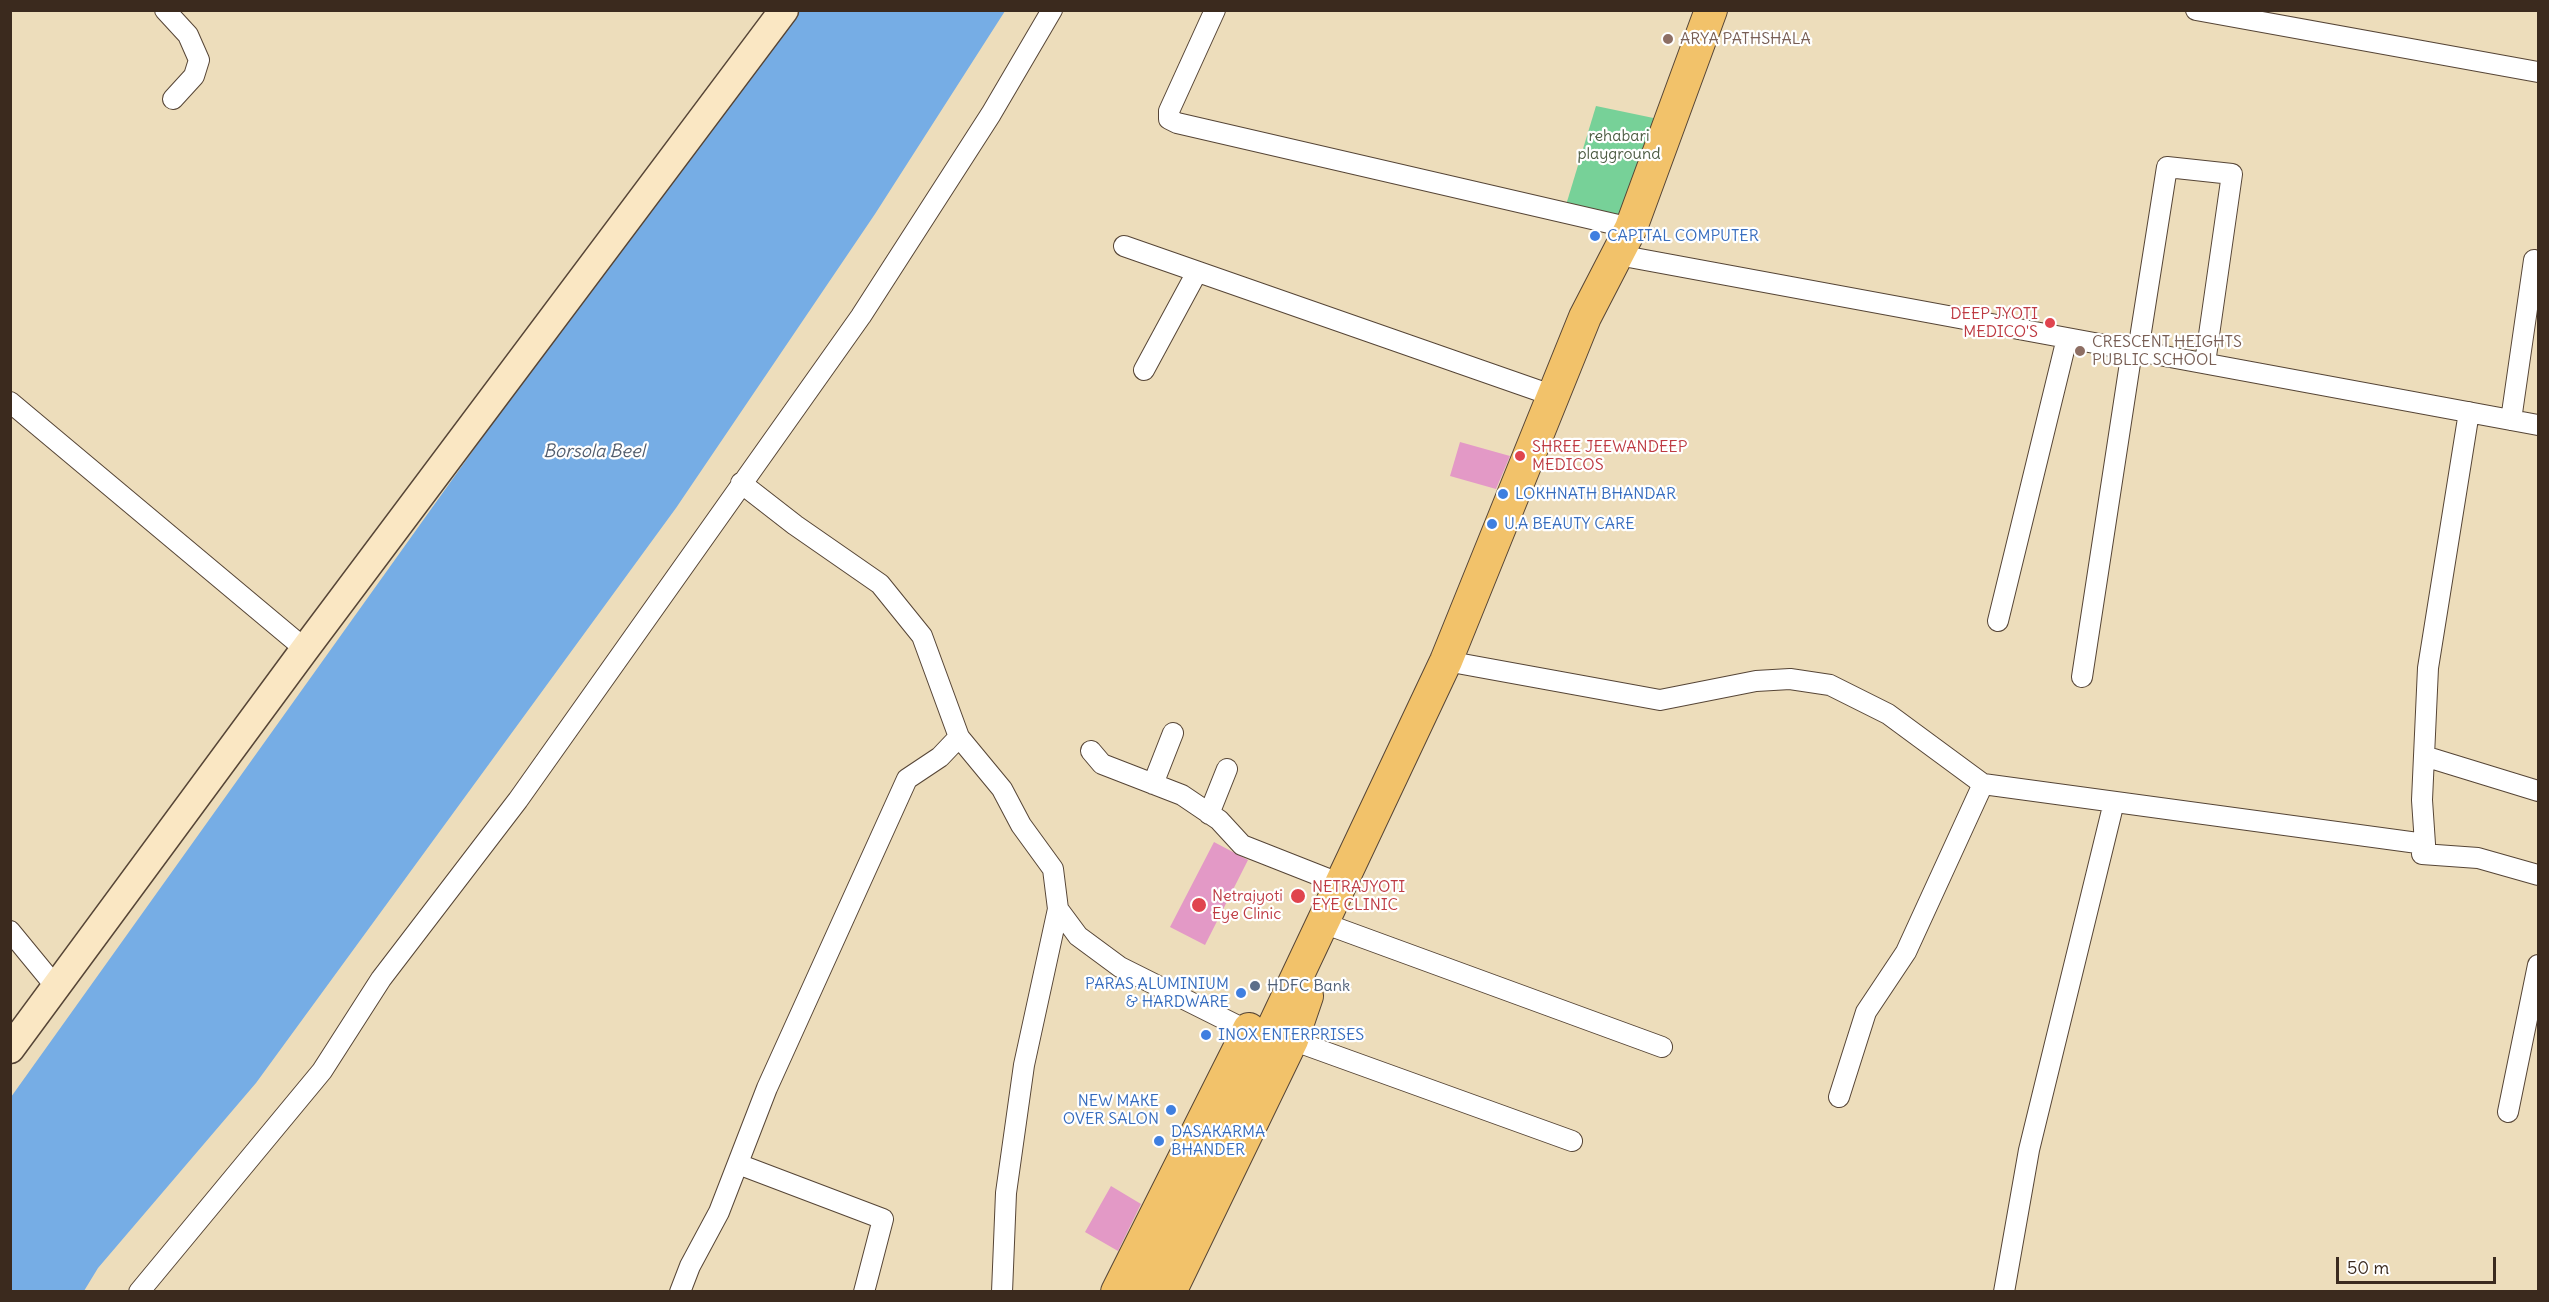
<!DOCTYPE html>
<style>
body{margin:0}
#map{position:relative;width:2549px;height:1302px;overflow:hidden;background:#edddbb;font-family:Delius,sans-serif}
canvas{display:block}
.frame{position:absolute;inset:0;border:12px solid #3b2a1e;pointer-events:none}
.scale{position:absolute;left:2336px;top:1257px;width:160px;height:27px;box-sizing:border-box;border:3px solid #3b2a1e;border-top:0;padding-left:8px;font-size:18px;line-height:21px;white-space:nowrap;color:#3b2a1e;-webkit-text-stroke:4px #fff;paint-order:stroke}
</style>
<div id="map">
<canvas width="2549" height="1302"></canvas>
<div class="frame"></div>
<div class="scale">50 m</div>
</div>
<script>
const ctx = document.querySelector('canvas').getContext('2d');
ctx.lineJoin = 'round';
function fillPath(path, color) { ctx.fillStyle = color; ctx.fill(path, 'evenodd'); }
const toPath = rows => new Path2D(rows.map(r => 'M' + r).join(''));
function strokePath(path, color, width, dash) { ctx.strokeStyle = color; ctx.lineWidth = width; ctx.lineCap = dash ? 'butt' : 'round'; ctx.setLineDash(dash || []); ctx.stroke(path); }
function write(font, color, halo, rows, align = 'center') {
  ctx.font = font + ' Delius,sans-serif'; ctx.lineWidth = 4.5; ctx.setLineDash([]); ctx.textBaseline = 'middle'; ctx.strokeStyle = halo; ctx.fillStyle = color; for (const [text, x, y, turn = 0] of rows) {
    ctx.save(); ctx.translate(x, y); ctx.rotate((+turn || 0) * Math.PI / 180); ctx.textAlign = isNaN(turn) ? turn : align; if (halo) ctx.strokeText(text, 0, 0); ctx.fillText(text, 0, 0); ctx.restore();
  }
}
fillPath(toPath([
 [1596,106,1663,120,1628,220,1566,205]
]), '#77d198');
fillPath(toPath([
 [787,11,1005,11,875,214,676,508,256,1083,98,1268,84,1291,11,1292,11,1097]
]), '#76ade5');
fillPath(toPath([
 [1460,442,1510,456,1496,489,1450,476],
 [1214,842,1248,860,1205,945,1170,927],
 [1111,1186,1141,1204,1118,1251,1085,1232]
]), '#e399c6');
const street = toPath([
 [165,10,188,35,199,60,194,76,173,99],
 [1215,10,1169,111,1169,119,1177,123,1631,228],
 [2196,10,2538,72],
 [1124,246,1551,395],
 [1618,255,2538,425],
 [2138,351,2167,167,2232,174,2205,363],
 [1144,370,1197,272],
 [10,402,305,649],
 [2469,412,2428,668,2422,800,2425,844,2422,854,2478,858,2538,875],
 [2511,420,2534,260],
 [741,483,795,525,880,584,922,636,959,737],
 [1998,621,2067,338],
 [1446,661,1660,700,1756,681,1790,679,1830,685,1888,714,1983,784,2425,844],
 [2082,677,2132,350],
 [1091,751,1102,764,1182,795,1219,820,1242,845,1341,884],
 [2424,756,2538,791],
 [1153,784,1173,733],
 [1209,814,1227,769],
 [1323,923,1662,1047],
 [10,931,56,987],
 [1292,1040,1572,1141],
 [1839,1097,1866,1012,1906,952,1983,784],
 [2508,1112,2538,965],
 [738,1164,883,1219,864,1292],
 [139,1292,322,1071,381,979,518,800,861,316,991,114,1052,10],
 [680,1292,690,1266,719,1212,767,1088,907,779,940,757,959,737,1002,789,1021,825,1053,869,1058,909,1078,936,1120,967,1248,1031],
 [1002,1292,1006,1193,1024,1065,1058,909],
 [2004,1292,2029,1150,2114,802]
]);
const secondary = toPath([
 [10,1049,305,649,784,10]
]);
const primary = toPath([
 [1117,1292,1249,1029],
 [1144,1292,1270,1034,1446,661,1585,317,1631,228,1711,10],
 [1170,1292,1292,1040,1307,996]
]);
strokePath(street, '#564536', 22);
strokePath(secondary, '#564536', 31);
strokePath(primary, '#564536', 34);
strokePath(street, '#fff', 20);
strokePath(secondary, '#fae7c3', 28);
strokePath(primary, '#f2c26a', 32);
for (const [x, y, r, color] of [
 [1668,39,6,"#8d6e63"],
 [1595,236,6,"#3f7fe0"],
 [2050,323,6,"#e0444e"],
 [2080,351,6,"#8d6e63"],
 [1520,456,6,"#e0444e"],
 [1503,494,6,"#3f7fe0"],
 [1492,524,6,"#3f7fe0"],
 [1298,896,8,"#e0444e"],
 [1199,905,8,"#e0444e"],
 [1255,986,6,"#5c6f8a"],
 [1241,993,6,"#3f7fe0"],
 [1206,1035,6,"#3f7fe0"],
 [1171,1110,6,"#3f7fe0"],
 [1159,1141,6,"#3f7fe0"]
]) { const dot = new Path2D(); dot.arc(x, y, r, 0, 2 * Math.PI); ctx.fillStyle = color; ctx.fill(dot); strokePath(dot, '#fff', 2); }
write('16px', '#785e54', '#fff', [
 ["ARYA PATHSHALA",1680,39],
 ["CRESCENT HEIGHTS",2092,342],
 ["PUBLIC SCHOOL",2092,360]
], 'left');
write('16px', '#4d5c43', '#fff', [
 ["rehabari",1619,136],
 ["playground",1619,154]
]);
write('16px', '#366cbe', '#fff', [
 ["CAPITAL COMPUTER",1607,236],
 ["LOKHNATH BHANDAR",1515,494],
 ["U.A BEAUTY CARE",1504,524],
 ["PARAS ALUMINIUM",1229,984,"right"],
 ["& HARDWARE",1229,1002,"right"],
 ["INOX ENTERPRISES",1218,1035],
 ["NEW MAKE",1159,1101,"right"],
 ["OVER SALON",1159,1119,"right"],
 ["DASAKARMA",1171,1132],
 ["BHANDER",1171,1150]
], 'left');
write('16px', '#be3a42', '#fff', [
 ["DEEP JYOTI",2038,314,"right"],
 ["MEDICO'S",2038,332,"right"],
 ["SHREE JEEWANDEEP",1532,447],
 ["MEDICOS",1532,465],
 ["NETRAJYOTI",1312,887],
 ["EYE CLINIC",1312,905],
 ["Netrajyoti",1212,896],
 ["Eye Clinic",1212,914]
], 'left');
write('16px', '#4e5e75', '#fff', [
 ["HDFC Bank",1267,986]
], 'left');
write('italic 18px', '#535e6e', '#fff', [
 ["Borsola Beel",594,452]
]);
</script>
